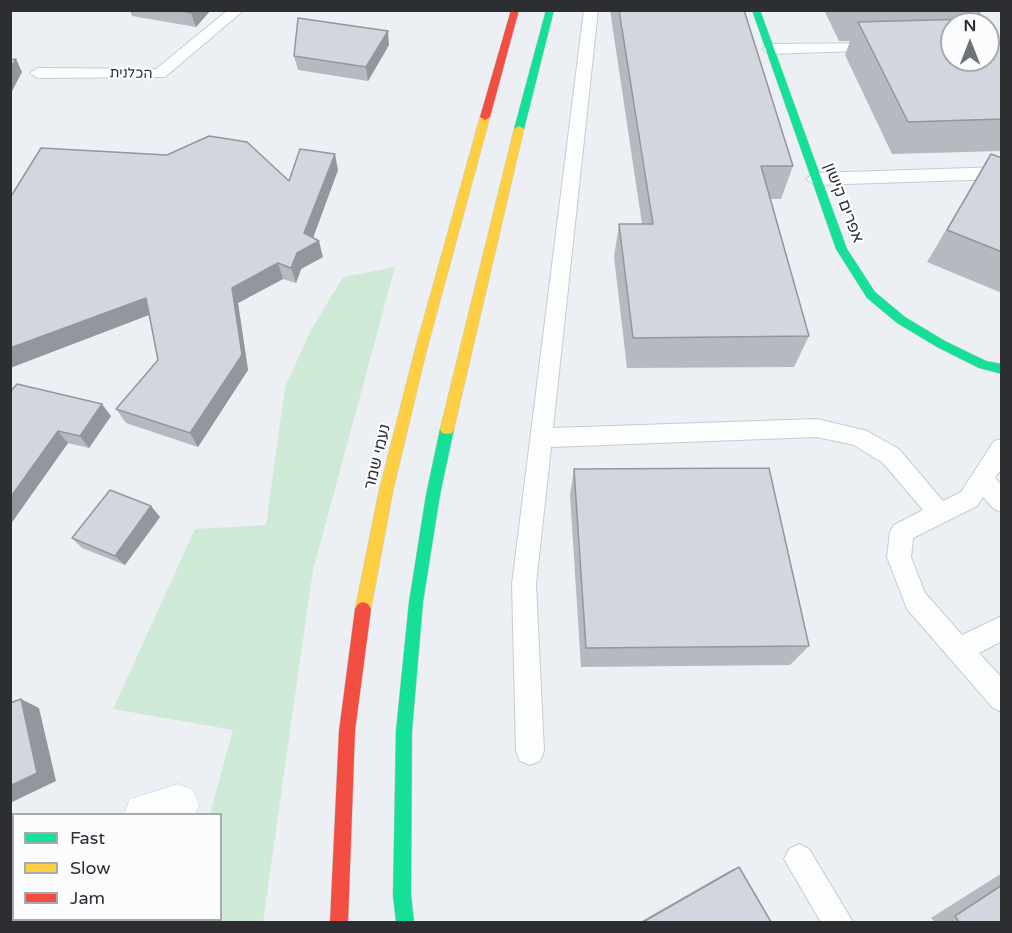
<!DOCTYPE html>
<meta charset="utf-8">
<style>
body{margin:0}
#map{position:relative;width:1012px;height:933px;overflow:hidden;background:#ecf0f4;font-family:"Varela Round",sans-serif}
canvas{display:block}
.frame{position:absolute;inset:0;border:12px solid #2c2e31;pointer-events:none}
.legend{position:absolute;left:12px;top:813px;width:210px;height:108px;box-sizing:border-box;background:#fbfcfe;border:2px solid #a8aaac;margin:0;padding:8px 10px;list-style:none;font-size:18px;color:#2c2e31}
.legend li{display:flex;align-items:center;gap:12px;height:30px}
.legend b{width:30px;border:2px solid #a8aaac}
.north{position:absolute;left:940px;top:12px;width:60px;height:60px;box-sizing:border-box;background:#fbfcfe;border:2px solid #a8aaac;border-radius:50%;rotate:0deg;font-size:16px;font-weight:700;line-height:24px;text-align:center;color:#2c2e31}
.north::after{content:'';display:block;margin:auto;width:21px;height:27px;background:#6f7275;clip-path:polygon(50% 0,100% 100%,50% 72%,0 100%)}
</style>
<div id="map">
<canvas width="1012" height="933"></canvas>
<div class="frame"></div>
<ul class="legend">
<li><b style="height:8px;background:#16e098"></b>Fast</li>
<li><b style="height:8px;background:#ffcf43"></b>Slow</li>
<li><b style="height:8px;background:#f24e42"></b>Jam</li>
</ul>
<div class="north">N</div>
</div>
<script>
const ctx = document.querySelector('canvas').getContext('2d');
ctx.lineJoin = 'round';
function fillPath(path, color) { ctx.fillStyle = color; ctx.fill(path, 'evenodd'); }
const toPath = rows => new Path2D(rows.map(r => 'M' + r).join(''));
function strokePath(path, color, width, dash) { ctx.strokeStyle = color; ctx.lineWidth = width; ctx.lineCap = dash ? 'butt' : 'round'; ctx.setLineDash(dash || []); ctx.stroke(path); }
function write(font, color, halo, rows, align = 'center') {
  ctx.font = font + ' "Varela Round","Noto Sans Hebrew",sans-serif'; ctx.lineWidth = 4.5; ctx.setLineDash([]); ctx.textBaseline = 'middle'; ctx.strokeStyle = halo; ctx.fillStyle = color; for (const [text, x, y, turn = 0] of rows) {
    ctx.save(); ctx.translate(x, y); ctx.rotate((+turn || 0) * Math.PI / 180); ctx.textAlign = isNaN(turn) ? turn : align; if (halo) ctx.strokeText(text, 0, 0); ctx.fillText(text, 0, 0); ctx.restore();
  }
}
fillPath(toPath([
 [395,267,313,570,263,922,181,922,182,920,220,920,220,814,210,814,233,730,113,709,195,529,266,525,285,387,311,330,343,277]
]), '#ceead7');
const lane = toPath([
 [228,10,244,10,165,77,38,78,30,73,38,68,156,69,228,10],
 [584,10,598,10,553,428,817,419,867,431,899,449,943,501,961,492,994,441,1002,439,1002,468,995,478,1002,485,1002,512,994,509,983,497,977,506,913,538,911,557,925,593,962,635,1002,616,1002,641,979,653,1002,678,1002,712,993,708,907,609,887,557,890,532,894,525,923,510,883,463,854,445,817,437,551,447,536,584,544,751,540,761,530,765,520,761,516,751,512,584,584,10],
 [879,43,886,47,884,50,770,54,762,49,770,44,879,43],
 [1002,167,1002,179,815,185,806,179,815,173,1002,167],
 [799,844,809,849,853,922,821,922,784,859,789,849,799,844]
]);
const street = toPath([
 [178,784,193,790,199,805,195,814,124,814,130,799,178,784],
 [38,920,82,920,81,922,37,922,38,920]
]);
const fast = toPath([
 [546,10,554,10,524,129,519,132,514,129,546,10],
 [752,10,760,10,847,249,875,292,905,317,945,341,986,361,1002,364,1002,374,979,368,937,347,897,323,867,298,836,249,752,10],
 [447,424,452,425,454,429,440,495,423,602,412,731,411,895,414,922,396,922,393,895,396,731,409,602,426,495,440,429,442,425,447,424]
]);
const slow = toPath([
 [485,114,490,117,426,353,393,491,371,609,368,614,363,616,358,614,355,609,379,491,414,353,480,117,485,114],
 [519,126,524,129,454,429,452,433,447,434,442,433,440,429,514,129,519,126]
]);
const jam = toPath([
 [511,10,519,10,490,117,485,120,480,117,511,10],
 [363,602,368,604,371,609,355,731,348,922,330,922,339,731,355,609,358,604,363,602]
]);
strokePath(lane, '#c8cbce', 2);
strokePath(street, '#c8cbce', 1);
strokePath(fast, '#c8cbce', 1);
strokePath(slow, '#c8cbce', 1);
strokePath(jam, '#c8cbce', 1);
fillPath(lane, '#fcfdfd');
fillPath(street, '#fcfdfd');
fillPath(fast, '#16e098');
fillPath(slow, '#ffcf43');
fillPath(jam, '#f24e42');
fillPath(toPath([
 [130,10,211,10,196,27,132,16],
 [610,10,744,10,793,166,781,199,770,199,809,336,794,367,627,368,614,257,619,224,642,224],
 [824,10,977,10,1002,47,1002,151,892,154,845,55,850,41,839,41],
 [389,45,368,81,298,70,294,56],
 [991,154,1002,158,1002,293,927,262],
 [338,170,313,238,323,257,301,269,296,283,283,279,238,303,248,370,198,447,126,423,116,409,158,360,149,315,10,368,10,198,289,181],
 [10,392,111,416,89,448,68,443,10,525],
 [574,469,809,646,790,665,581,667,570,495],
 [151,506,160,517,125,565,82,548,72,538],
 [739,867,771,922,640,922,729,871],
 [1002,873,1002,922,935,922,931,918]
]), '#b5b9c0');
fillPath(toPath([
 [194,10,211,10,196,27,191,13],
 [388,31,389,45,368,81,366,67],
 [16,59,22,72,10,95,10,69],
 [335,154,338,170,310,246,319,241,323,257,301,269,296,283,291,268],
 [278,263,283,279,238,303,248,370,198,447,190,433,232,288],
 [146,298,154,313,10,368,10,348],
 [102,404,111,416,89,448,80,436],
 [58,431,68,443,10,525,10,498],
 [151,506,160,517,125,565,115,556],
 [21,699,39,708,56,781,10,803,10,786]
]), '#93969c');
const building = toPath([
 [176,10,194,10,191,13,176,10],
 [619,10,744,10,793,166,761,166,809,336,633,338,619,224,653,224,619,10],
 [969,10,977,10,986,24,952,24,952,60,988,60,988,27,1002,47,1002,119,908,122,858,22,968,19,969,10],
 [298,18,388,31,366,67,294,56,298,18],
 [16,59,10,69,10,60,16,59],
 [209,136,247,142,289,181,300,149,335,154,304,233,319,241,297,253,291,268,278,263,232,288,242,355,190,433,116,409,158,360,146,298,10,348,10,198,41,148,167,155,209,136],
 [991,154,1002,158,1002,252,947,230,991,154],
 [17,384,102,404,80,436,58,431,10,498,10,392,17,384],
 [769,468,809,646,586,648,574,469,769,468],
 [110,490,151,506,115,556,72,538,110,490],
 [21,699,37,773,10,786,10,703,21,699],
 [739,867,771,922,643,922,739,867],
 [1002,885,1002,922,959,922,955,916,1002,885]
]);
fillPath(building, '#d2d7df');
strokePath(building, '#93969c', 1.5);
write('14px', '#2c2e31', '#fbfcfe', [
 ["הכלנית",131,74,1]
]);
write('16px', '#2c2e31', '#fbfcfe', [
 ["אפרים קישון",843,203,69],
 ["נעמי שמר",378,457,-76]
]);
</script>
